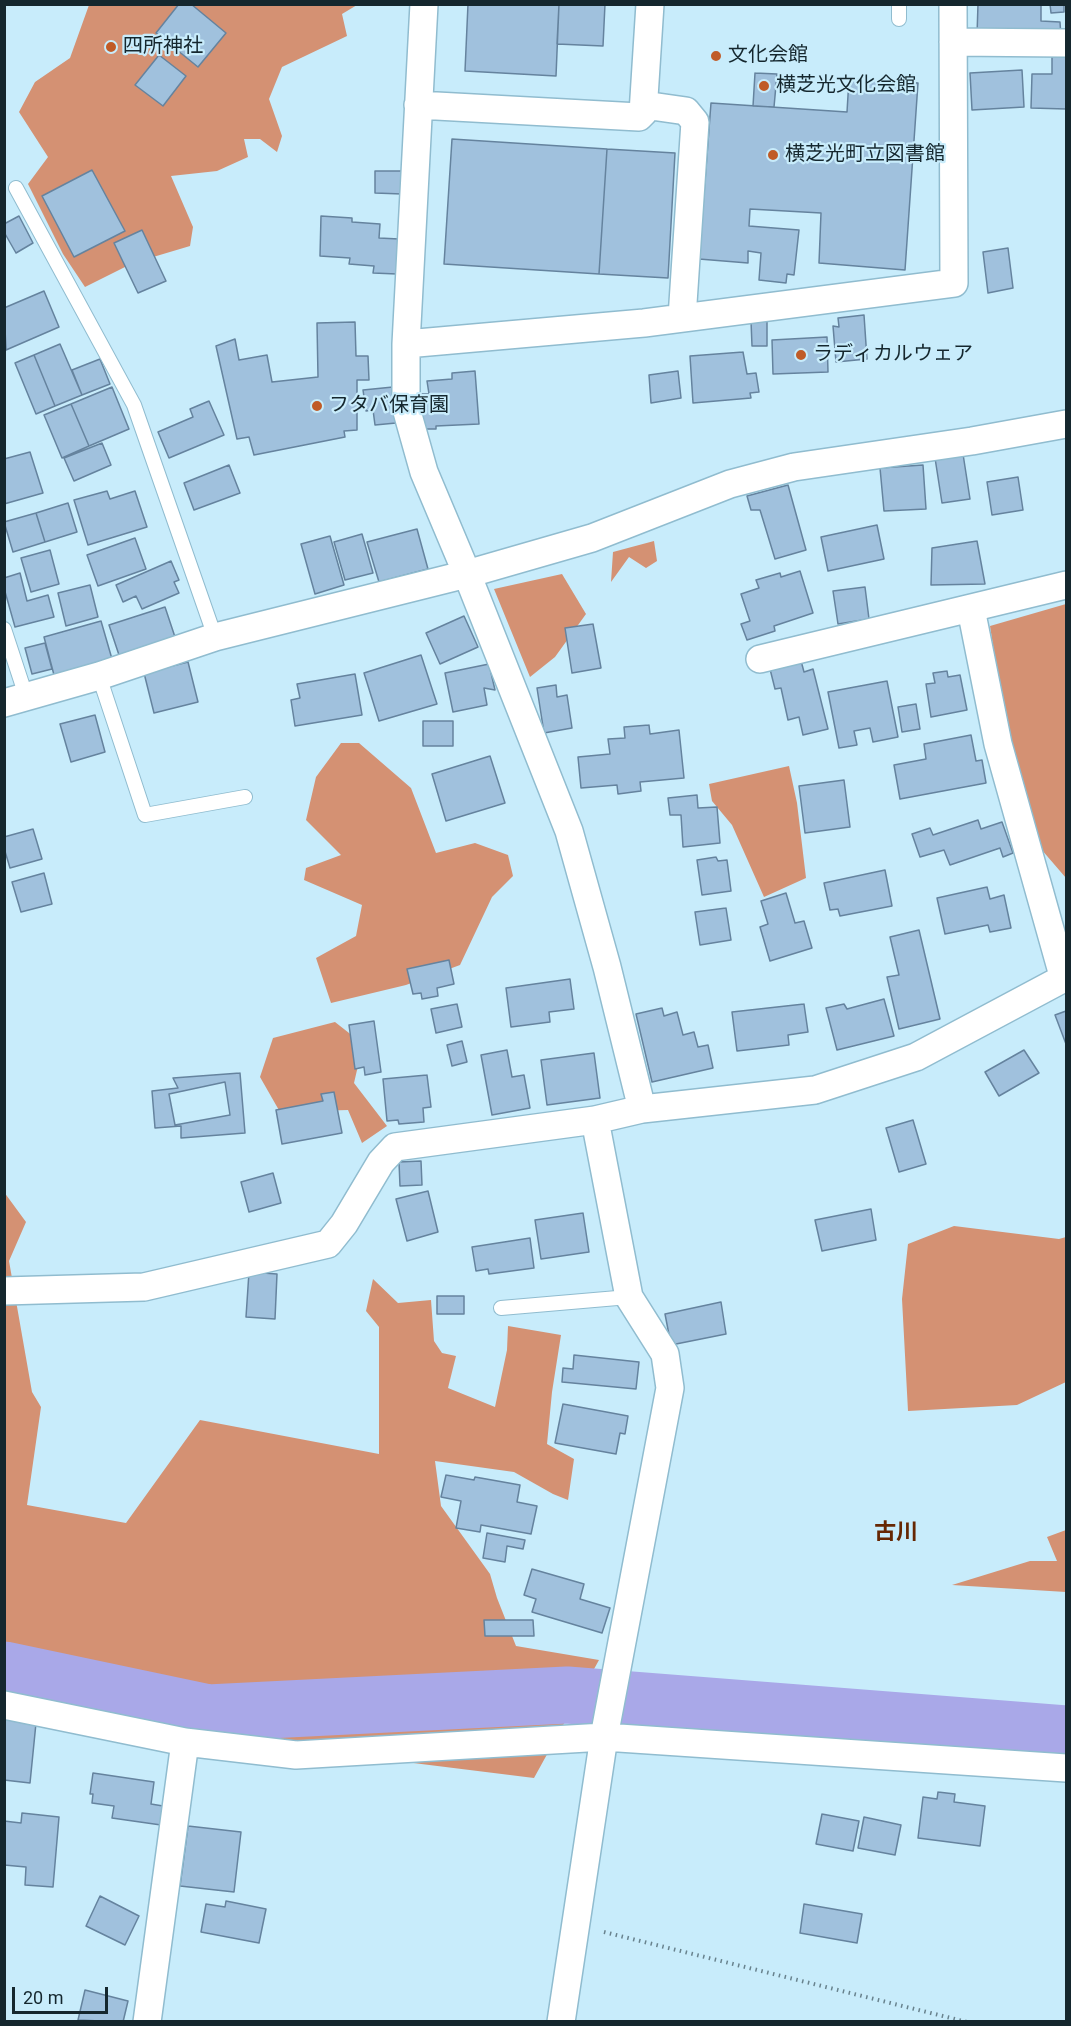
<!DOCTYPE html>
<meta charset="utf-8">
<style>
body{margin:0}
#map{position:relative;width:1071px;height:2026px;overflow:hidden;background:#c8ecfb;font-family:Roboto,sans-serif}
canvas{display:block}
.frame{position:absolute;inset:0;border:6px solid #15272e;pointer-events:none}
.scale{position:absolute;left:12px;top:1987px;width:96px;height:27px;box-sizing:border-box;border:3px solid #15272e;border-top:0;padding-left:8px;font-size:18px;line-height:21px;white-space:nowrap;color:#15272e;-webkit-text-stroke:4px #c8ecfb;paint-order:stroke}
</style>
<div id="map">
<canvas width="1071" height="2026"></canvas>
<div class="frame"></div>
<div class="scale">20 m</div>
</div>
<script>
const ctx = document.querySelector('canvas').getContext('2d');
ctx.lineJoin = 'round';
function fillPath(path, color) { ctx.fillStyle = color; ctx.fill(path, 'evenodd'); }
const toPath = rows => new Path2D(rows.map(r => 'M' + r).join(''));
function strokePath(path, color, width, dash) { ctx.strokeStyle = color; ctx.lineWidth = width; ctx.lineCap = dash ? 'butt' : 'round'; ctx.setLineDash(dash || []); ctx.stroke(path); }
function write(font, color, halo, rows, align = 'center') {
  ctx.font = font + ' Roboto,"Noto Sans JP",sans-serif'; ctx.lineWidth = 4.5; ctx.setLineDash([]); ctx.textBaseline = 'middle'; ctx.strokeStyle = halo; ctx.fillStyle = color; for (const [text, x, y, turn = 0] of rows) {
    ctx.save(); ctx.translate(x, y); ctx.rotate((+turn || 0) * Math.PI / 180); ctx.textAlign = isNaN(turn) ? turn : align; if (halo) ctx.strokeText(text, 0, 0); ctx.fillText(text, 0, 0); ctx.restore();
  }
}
fillPath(toPath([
 [89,5,357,5,342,14,347,36,282,67,269,99,282,136,277,152,260,139,244,139,248,157,217,171,171,176,193,227,190,246,133,263,85,287,63,254,28,184,48,157,19,112,35,82,70,58],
 [654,541,657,561,646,568,629,557,611,582,613,552],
 [562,574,586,614,555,657,530,677,494,589],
 [1066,604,1066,878,1035,842,1004,717,990,626],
 [341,743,359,743,411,788,436,853,475,843,508,855,513,876,492,897,460,965,406,985,331,1003,316,958,356,936,362,905,304,880,306,868,341,855,306,820,316,777],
 [789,766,797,803,806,878,764,897,732,825,712,801,709,784],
 [335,1022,363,1044,354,1083,387,1126,362,1143,348,1110,280,1112,260,1077,273,1038],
 [4,1192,26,1222,9,1261,32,1392,41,1407,27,1505,126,1523,200,1420,379,1454,379,1327,366,1311,373,1279,398,1303,431,1300,434,1341,442,1353,456,1356,448,1388,495,1407,507,1350,508,1326,561,1335,552,1392,547,1444,574,1459,568,1500,553,1494,514,1472,435,1461,441,1506,490,1574,497,1598,516,1646,599,1660,534,1778,196,1736,5,1675],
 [954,1226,1059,1239,1066,1237,1066,1382,1017,1405,908,1411,902,1299,908,1244],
 [1066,1530,1066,1592,952,1585,1030,1561,1057,1561,1047,1537]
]), '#d49173');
strokePath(toPath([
 [4,1670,208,1713,567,1695,1066,1734]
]), '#a9a8e8', 57);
const building = toPath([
 [179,4,191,4,226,33,198,67,156,33,179,4],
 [468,4,559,4,556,76,465,71,468,4],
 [559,4,605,4,603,46,557,44,559,4],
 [978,4,1041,4,1041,21,1060,22,1061,37,977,35,978,4],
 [1050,4,1064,4,1064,12,1051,13,1050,4],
 [1052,54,1066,55,1066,109,1031,108,1032,74,1052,74,1052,54],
 [159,55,186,76,163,106,135,85,159,55],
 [1022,70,1024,107,972,110,970,73,1022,70],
 [755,73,777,74,774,107,753,106,755,73],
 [849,79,918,83,905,270,819,263,821,213,750,209,749,226,799,230,794,275,787,274,786,283,759,280,761,253,748,251,748,263,699,259,711,103,847,112,849,79],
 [452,139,607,149,599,274,444,264,452,139],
 [607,149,675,153,668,278,599,274,607,149],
 [92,170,125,231,74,257,42,196,92,170],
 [375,171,402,171,402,194,375,193,375,171],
 [19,216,33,243,16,253,4,232,4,224,19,216],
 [321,216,352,218,352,222,380,224,379,238,399,239,397,274,373,273,374,266,349,264,350,258,320,256,321,216],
 [142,230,166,281,138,293,114,243,142,230],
 [1008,248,1013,288,988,293,983,252,1008,248],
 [44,291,59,327,6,350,4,308,44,291],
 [864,315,867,359,836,362,833,326,839,327,838,318,864,315],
 [767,320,767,346,752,346,751,321,767,320],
 [355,322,356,356,368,356,369,380,357,380,357,430,344,431,345,437,254,455,249,437,237,439,216,346,235,339,239,360,267,355,272,382,318,377,317,323,355,322],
 [827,337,828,372,773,374,772,340,827,337],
 [60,344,82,395,55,406,34,355,60,344],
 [743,352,747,374,756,373,759,392,750,393,751,398,693,403,690,356,743,352],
 [34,355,55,406,36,414,15,363,34,355],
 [100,359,110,384,82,395,72,370,100,359],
 [475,371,479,424,436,426,436,429,422,429,417,394,429,394,427,381,452,379,452,373,475,371],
 [678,371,681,398,651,403,649,375,678,371],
 [112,387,129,429,89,446,71,404,112,387],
 [393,387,396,423,375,425,373,410,366,411,363,390,393,387],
 [209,401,224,435,169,458,158,432,193,417,190,409,209,401],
 [71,404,89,446,62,458,44,415,71,404],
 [102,443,111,465,74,481,64,458,102,443],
 [30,452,43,493,4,504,4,459,30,452],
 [963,454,970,499,942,503,935,458,963,454],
 [229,465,240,493,194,510,184,483,229,465],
 [923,465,926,509,884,511,880,468,923,465],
 [1018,477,1023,510,992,515,987,482,1018,477],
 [788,485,806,550,775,559,760,510,751,510,747,496,788,485],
 [107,491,110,499,135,491,147,527,88,545,74,500,107,491],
 [68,503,77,532,45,542,36,513,68,503],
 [36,513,45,542,13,552,4,522,36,513],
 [877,525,884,559,828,571,821,537,877,525],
 [417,529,428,569,379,582,367,542,417,529],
 [362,534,373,573,345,580,334,542,362,534],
 [330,536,344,585,315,594,301,544,330,536],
 [135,538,146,569,98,586,87,555,135,538],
 [977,541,985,584,931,585,932,548,977,541],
 [50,550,59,584,31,592,21,558,50,550],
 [171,561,179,580,174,582,179,593,142,609,136,596,123,602,116,585,171,561],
 [800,571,813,613,774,626,775,631,747,640,741,624,750,621,741,594,759,588,756,580,780,573,781,577,800,571],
 [20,573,27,601,48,595,54,617,15,627,4,588,4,578,20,573],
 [90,585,98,617,66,626,58,593,90,585],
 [865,587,869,619,838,624,833,591,865,587],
 [165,607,176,640,120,658,109,625,165,607],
 [464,616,478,647,440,664,426,633,464,616],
 [101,621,112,659,54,675,44,637,101,621],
 [593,624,601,668,572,673,565,628,593,624],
 [45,643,52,669,32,674,25,648,45,643],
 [421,655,437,704,379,721,364,673,421,655],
 [800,657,804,672,813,669,828,729,803,735,799,717,788,720,781,688,775,689,769,665,800,657],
 [188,662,198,702,154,713,144,673,188,662],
 [489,664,495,690,484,688,487,705,453,712,445,673,489,664],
 [947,671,948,677,960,675,967,710,931,717,926,684,935,683,933,673,947,671],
 [355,674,362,715,295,726,291,700,300,698,297,684,355,674],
 [887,681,898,737,873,742,870,728,854,731,857,745,839,748,828,692,887,681],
 [556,685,557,697,567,695,572,728,544,733,537,688,556,685],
 [916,704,920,729,902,732,898,707,916,704],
 [95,715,105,752,71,762,60,724,95,715],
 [423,721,453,721,453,746,423,746,423,721],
 [649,725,650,734,679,730,684,778,640,782,641,791,618,794,617,785,581,788,578,757,610,754,608,739,625,738,624,727,649,725],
 [971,735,976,761,982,760,986,783,900,799,894,765,926,759,924,744,971,735],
 [490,756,505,803,446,821,432,774,490,756],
 [844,780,850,827,805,833,799,786,844,780],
 [697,795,698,808,717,807,720,843,683,847,681,815,670,815,668,798,697,795],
 [978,820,981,829,1002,822,1013,853,1003,857,1000,848,950,865,944,850,920,857,912,834,930,828,933,835,978,820],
 [33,829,42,859,10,868,4,848,4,837,33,829],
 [716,857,718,861,727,860,731,891,702,895,697,860,716,857],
 [885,870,892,906,840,916,838,909,830,910,824,883,885,870],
 [44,873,52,904,21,912,12,882,44,873],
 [987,887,990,899,1004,895,1011,928,990,932,988,925,945,934,937,898,987,887],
 [786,893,795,923,804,921,812,948,770,961,760,927,768,924,761,901,786,893],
 [726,908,731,940,700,945,695,912,726,908],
 [919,930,940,1019,899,1029,887,977,899,975,890,937,919,930],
 [449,960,454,984,437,988,438,996,422,999,421,993,413,994,407,969,449,960],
 [570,979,574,1009,549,1012,550,1022,511,1027,506,988,570,979],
 [884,999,894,1036,837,1050,826,1008,844,1004,847,1009,884,999],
 [457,1004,462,1027,436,1033,431,1009,457,1004],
 [804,1004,808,1032,788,1035,789,1045,737,1051,732,1012,804,1004],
 [662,1008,664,1016,677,1012,683,1035,694,1032,698,1047,708,1045,713,1068,652,1082,636,1014,662,1008],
 [1066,1011,1066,1044,1055,1015,1066,1011],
 [374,1021,381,1072,365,1075,364,1067,355,1069,349,1025,374,1021],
 [462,1041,467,1062,452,1066,447,1045,462,1041],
 [507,1050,512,1077,524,1075,530,1108,492,1115,481,1055,507,1050],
 [1024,1050,1039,1073,999,1096,985,1072,1024,1050],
 [594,1053,600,1098,547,1105,541,1060,594,1053],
 [240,1073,245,1133,181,1138,181,1126,155,1128,152,1091,178,1088,173,1078,240,1073],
 [427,1075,431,1107,423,1108,424,1122,399,1124,398,1120,387,1121,383,1079,427,1075],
 [225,1082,230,1115,175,1125,169,1094,225,1082],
 [334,1092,342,1133,282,1144,276,1110,323,1101,321,1094,334,1092],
 [913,1120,926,1164,899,1172,886,1128,913,1120],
 [421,1161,422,1185,400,1186,399,1162,421,1161],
 [273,1173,281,1203,249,1212,241,1182,273,1173],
 [428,1191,438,1232,407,1241,396,1199,428,1191],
 [871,1209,876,1240,822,1251,815,1220,871,1209],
 [583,1213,589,1252,541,1259,535,1220,583,1213],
 [530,1238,534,1268,489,1274,488,1269,476,1271,472,1247,530,1238],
 [249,1272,277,1274,275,1319,246,1317,249,1272],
 [437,1296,464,1296,464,1314,437,1314,437,1296],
 [721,1302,726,1334,671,1345,665,1314,721,1302],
 [574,1355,639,1362,636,1389,562,1382,563,1368,573,1369,574,1355],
 [563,1404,628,1416,625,1434,620,1433,616,1454,555,1443,563,1404],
 [446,1475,474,1480,475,1477,520,1485,517,1502,537,1506,531,1534,481,1525,480,1532,456,1528,461,1501,441,1497,446,1475],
 [487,1533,525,1540,523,1549,507,1546,505,1562,483,1558,487,1533],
 [532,1569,584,1584,580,1599,610,1608,602,1633,532,1612,536,1599,524,1595,532,1569],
 [484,1620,533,1620,534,1636,485,1636,484,1620],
 [4,1719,36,1723,30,1783,4,1780,4,1719],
 [93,1773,154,1782,151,1804,163,1806,161,1825,112,1818,114,1806,92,1803,93,1794,90,1794,93,1773],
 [938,1792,955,1794,954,1802,985,1806,980,1846,918,1838,923,1797,937,1799,938,1792],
 [22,1813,59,1817,53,1887,25,1885,26,1867,4,1865,4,1821,21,1823,22,1813],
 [822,1814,859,1821,853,1851,816,1844,822,1814],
 [864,1817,901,1825,895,1855,858,1848,864,1817],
 [188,1826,241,1832,234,1892,180,1886,188,1826],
 [100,1896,139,1916,125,1945,86,1926,100,1896],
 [226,1901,266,1909,259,1943,201,1932,206,1904,225,1907,226,1901],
 [804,1904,862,1914,857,1943,800,1933,804,1904],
 [85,1990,128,2001,123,2022,78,2020,85,1990]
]);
fillPath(building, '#a0c1dd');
strokePath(building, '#65839e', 1.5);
const service = toPath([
 [899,19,899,4],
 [16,188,134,405,215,637],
 [4,629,26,696],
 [99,676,145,815,245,797],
 [501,1308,629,1297]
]);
const minor = toPath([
 [424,4,406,344,406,408,424,472,467,574,569,831,607,967,642,1109],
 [953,42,1066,43],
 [418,105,639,117,643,113,650,4],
 [644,105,686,111,695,122,682,318],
 [406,344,644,323,954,283,953,4],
 [971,609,998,744,1064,979],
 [760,659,1066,585],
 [4,703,99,676,215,637,467,574,592,538,730,484,794,467,972,441,1066,424],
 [4,1291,144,1287,328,1244,344,1224,381,1162,395,1147,595,1120,642,1109,815,1090,916,1057,1066,977],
 [4,1705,185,1742,296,1755,604,1737,1066,1768],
 [147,2022,185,1742],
 [561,2022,604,1737,670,1388,665,1354,629,1297,595,1120]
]);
strokePath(service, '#90bccf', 16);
strokePath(minor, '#90bccf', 30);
strokePath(toPath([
 [604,1932,967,2022]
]), '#68828d', 4, [1.5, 4.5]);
strokePath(service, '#fff', 14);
strokePath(minor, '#fff', 27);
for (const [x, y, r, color] of [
 [111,47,6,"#c05b27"],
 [716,56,6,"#c05b27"],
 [764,86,6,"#c05b27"],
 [773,155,6,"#c05b27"],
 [801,355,6,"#c05b27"],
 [317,406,6,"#c05b27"]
]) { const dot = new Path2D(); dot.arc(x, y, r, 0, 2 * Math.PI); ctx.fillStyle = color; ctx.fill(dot); strokePath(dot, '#c8ecfb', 2); }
write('20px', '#15272e', '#c8ecfb', [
 ["四所神社",123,47],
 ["文化会館",728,56],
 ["横芝光文化会館",776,86],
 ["横芝光町立図書館",785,155],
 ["ラディカルウェア",813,355],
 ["フタバ保育園",329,406]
], 'left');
write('bold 22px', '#662703', '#c8ecfb', [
 ["古川",896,1533]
]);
</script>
